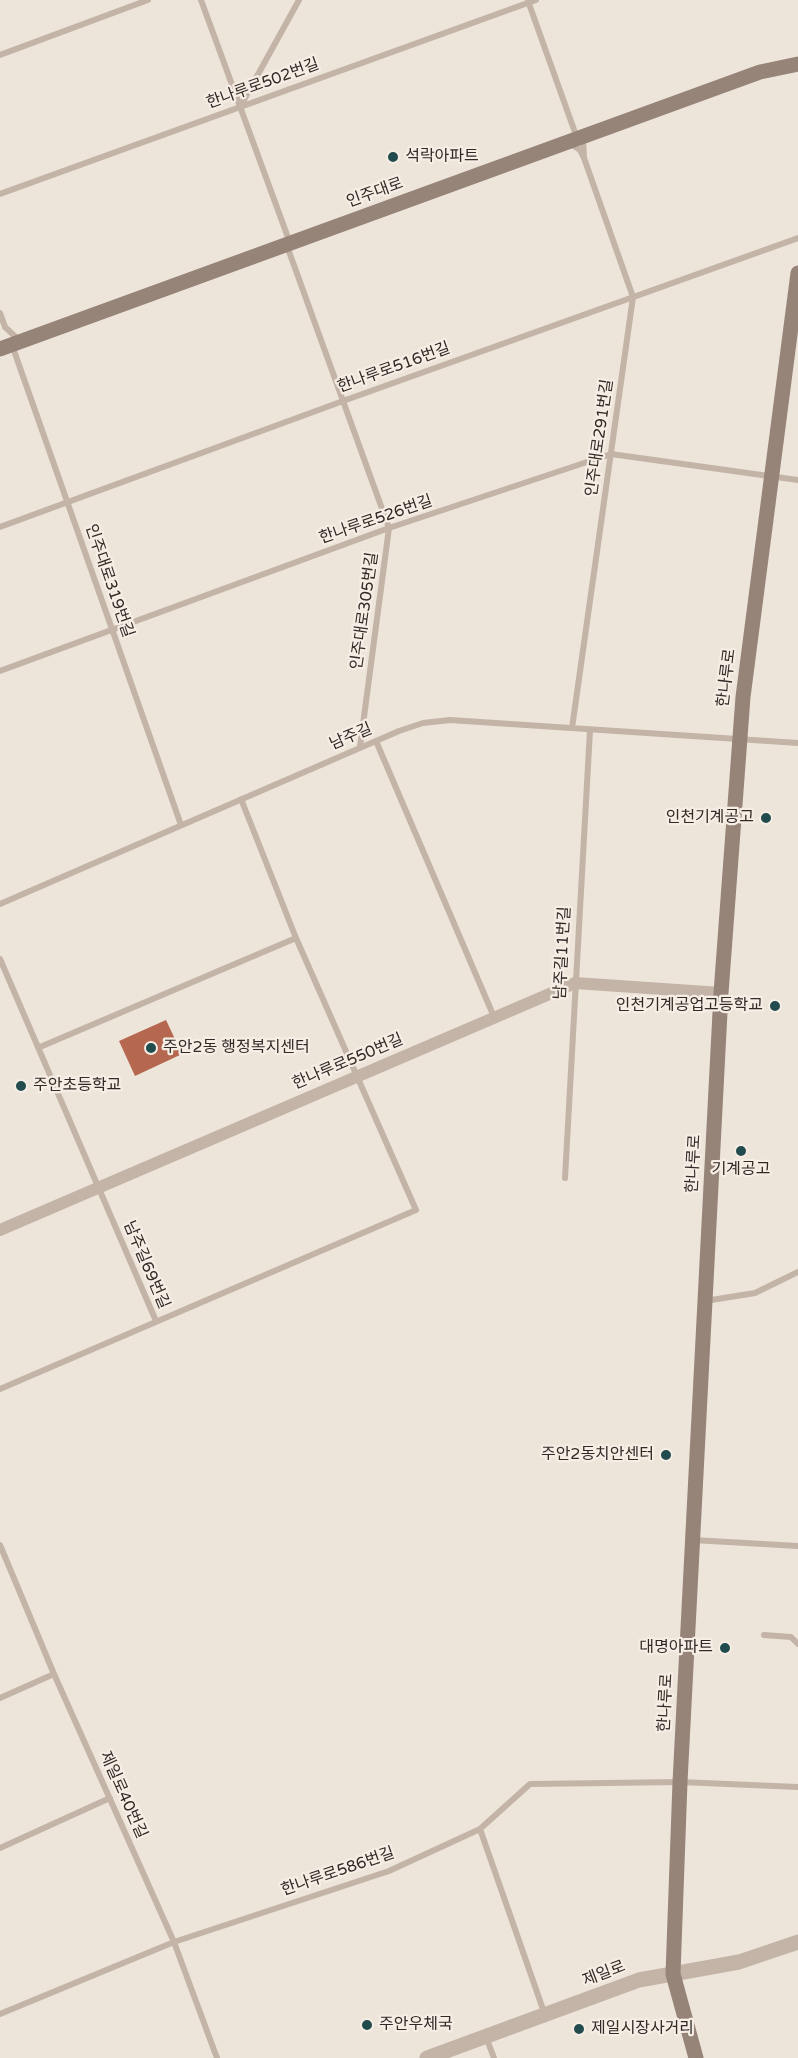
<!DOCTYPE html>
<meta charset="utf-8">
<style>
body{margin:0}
canvas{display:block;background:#ede4da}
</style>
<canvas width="798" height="2058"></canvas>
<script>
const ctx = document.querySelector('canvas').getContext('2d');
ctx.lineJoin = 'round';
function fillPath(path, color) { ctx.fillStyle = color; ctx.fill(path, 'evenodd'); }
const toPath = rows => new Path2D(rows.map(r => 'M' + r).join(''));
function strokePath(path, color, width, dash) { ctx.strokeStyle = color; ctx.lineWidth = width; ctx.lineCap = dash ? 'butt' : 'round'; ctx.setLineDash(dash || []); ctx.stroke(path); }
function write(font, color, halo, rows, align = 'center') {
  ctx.font = font + ' "Varela Round","Noto Sans KR",sans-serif'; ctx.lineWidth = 4.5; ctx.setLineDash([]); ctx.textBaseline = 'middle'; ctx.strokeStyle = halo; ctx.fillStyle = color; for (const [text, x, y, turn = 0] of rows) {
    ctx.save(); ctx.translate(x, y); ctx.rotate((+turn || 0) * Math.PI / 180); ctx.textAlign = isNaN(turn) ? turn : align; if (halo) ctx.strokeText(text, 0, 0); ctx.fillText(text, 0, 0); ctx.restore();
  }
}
fillPath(toPath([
 [166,1020,182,1054,135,1076,119,1041]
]), '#b6674f');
strokePath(toPath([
 [201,0,290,243],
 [528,1,577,138],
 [0,55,148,0],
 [240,107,299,0],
 [571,144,580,150,584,158,583,139],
 [0,194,536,0],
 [287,246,389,528,360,747],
 [0,313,5,327,19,340],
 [12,345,181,825],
 [0,527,343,401,798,238],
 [0,671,389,528,611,454,798,480],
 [572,728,633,297,584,158],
 [376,741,494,1017],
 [0,904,399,731,423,723,450,720,798,743],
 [0,959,156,1321],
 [40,1047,296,938],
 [565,1178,590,730],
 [705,1301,755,1293,798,1272],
 [0,1389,416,1210,296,938,241,799],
 [693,1540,798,1546],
 [0,1545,54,1674,174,1942,217,2058],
 [764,1635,791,1637,798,1644],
 [0,1698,54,1674],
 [480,1829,545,2015],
 [0,1848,110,1798],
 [0,2014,174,1942,389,1871,480,1829,530,1784,680,1782,798,1787],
 [486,2037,494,2058]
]), '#c4b4a7', 6);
strokePath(toPath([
 [0,1230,575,983,721,993]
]), '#c4b4a7', 12);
strokePath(toPath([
 [427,2058,639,1980,739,1962,798,1942]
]), '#c4b4a7', 15);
strokePath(toPath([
 [0,349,760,72,798,64],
 [696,2058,673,1974,680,1782,721,993,743,697,798,273]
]), '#978479', 15);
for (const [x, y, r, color] of [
 [393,157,6,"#224b4d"],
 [766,818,6,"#224b4d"],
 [775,1006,6,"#224b4d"],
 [151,1048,6,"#224b4d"],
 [21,1086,6,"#224b4d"],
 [741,1151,6,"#224b4d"],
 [666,1455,6,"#224b4d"],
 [725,1648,6,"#224b4d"],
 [367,2025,6,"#224b4d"],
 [579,2029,6,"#224b4d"]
]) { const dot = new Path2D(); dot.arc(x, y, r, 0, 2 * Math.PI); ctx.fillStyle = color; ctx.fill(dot); strokePath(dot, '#f6eee5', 2); }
write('16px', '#312a27', '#f6eee5', [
 ["한나루로502번길",263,84,-20],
 ["인주대로",375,193,-20],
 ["한나루로516번길",394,368,-20],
 ["인주대로291번길",600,438,-82],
 ["한나루로526번길",376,520,-19],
 ["인주대로319번길",109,581,71],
 ["인주대로305번길",365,611,-82],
 ["한나루로",727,678,-83],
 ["남주길",351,737,-23],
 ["남주길11번길",563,953,-87],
 ["한나루로550번길",348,1062,-23],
 ["한나루로",694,1164,-87],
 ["남주길69번길",146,1265,67],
 ["한나루로",666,1703,-87],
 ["제일로40번길",123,1795,66],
 ["한나루로586번길",338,1872,-19],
 ["제일로",604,1974,-21]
]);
write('16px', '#312a27', '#f6eee5', [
 ["석락아파트",405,157],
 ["인천기계공고",754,818,"right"],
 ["인천기계공업고등학교",763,1006,"right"],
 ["주안2동 행정복지센터",163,1048],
 ["주안초등학교",33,1086],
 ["기계공고",741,1170,"center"],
 ["주안2동치안센터",654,1455,"right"],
 ["대명아파트",713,1648,"right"],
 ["주안우체국",379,2025],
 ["제일시장사거리",591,2029]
], 'left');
</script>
